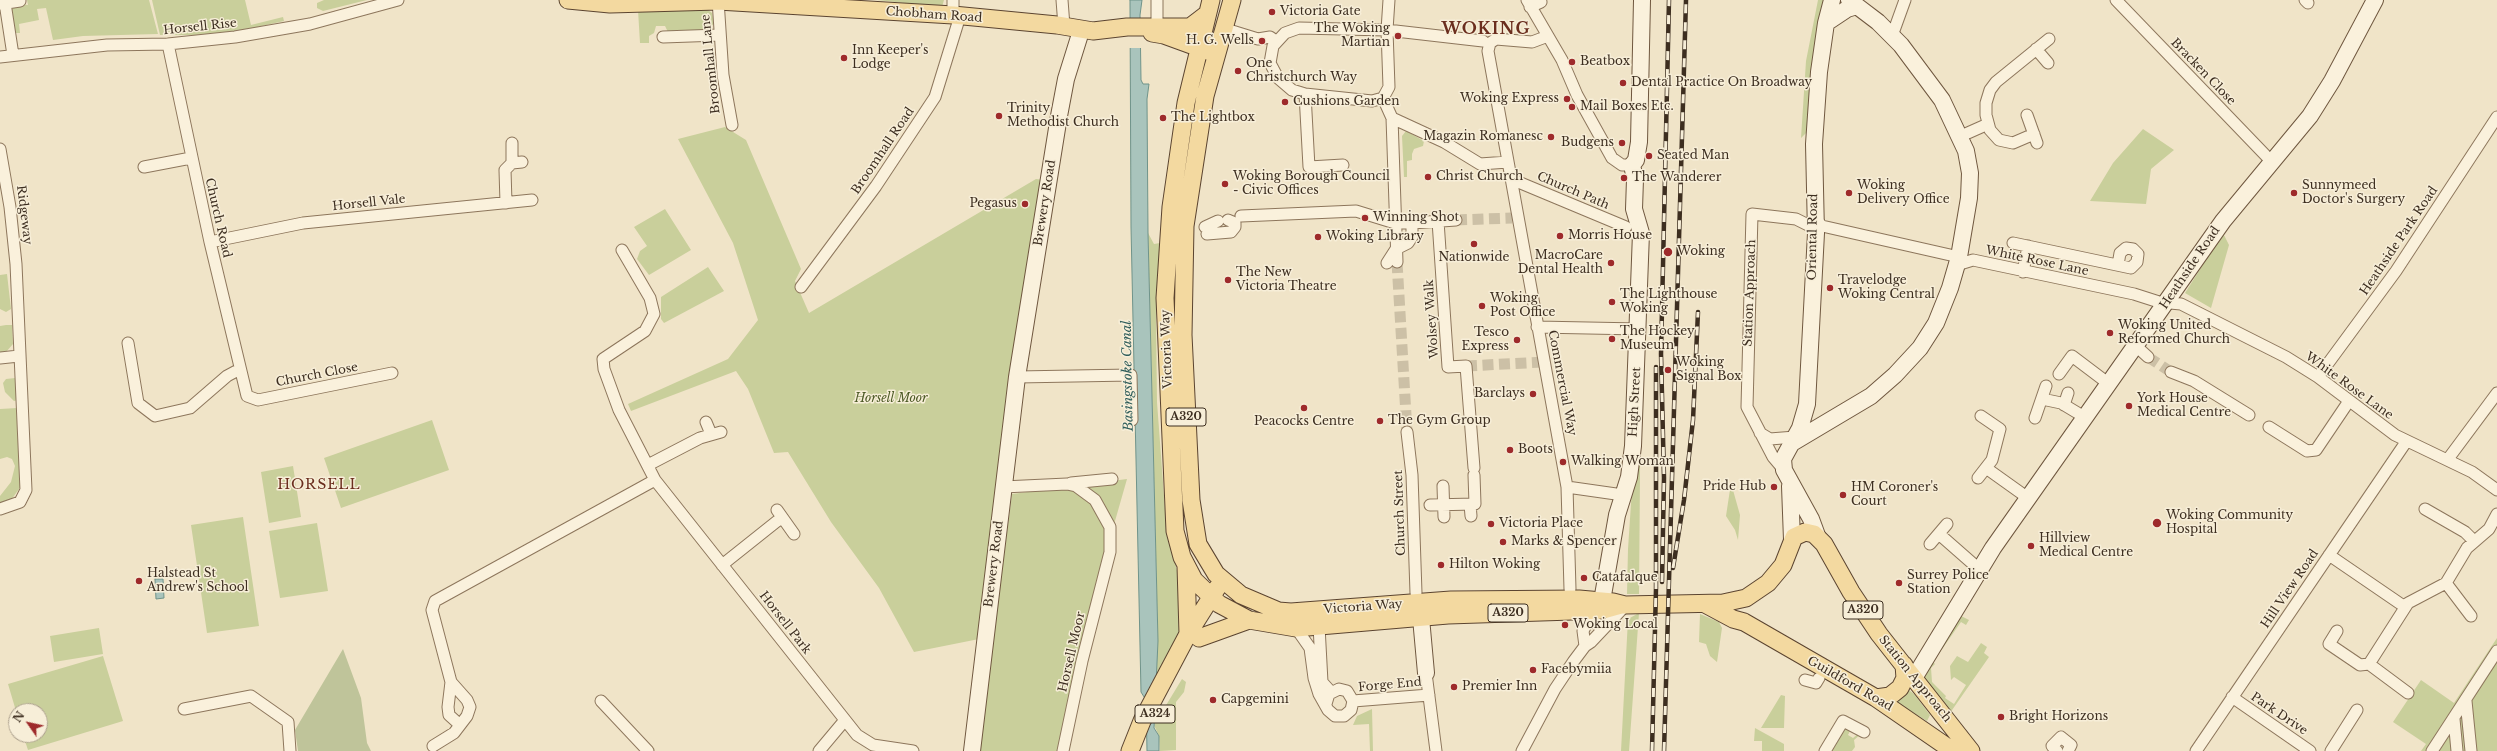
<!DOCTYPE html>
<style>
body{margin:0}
#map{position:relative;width:2497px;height:751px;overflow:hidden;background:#f0e4c8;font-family:"Libre Baskerville",serif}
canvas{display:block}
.north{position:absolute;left:8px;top:703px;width:40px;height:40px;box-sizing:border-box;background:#f7eed8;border:1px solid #ada18e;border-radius:50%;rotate:304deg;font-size:11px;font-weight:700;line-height:16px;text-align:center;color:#3d2e20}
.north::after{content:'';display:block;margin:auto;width:14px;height:18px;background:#9e2a2b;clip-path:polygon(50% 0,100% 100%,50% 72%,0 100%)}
</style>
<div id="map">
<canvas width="2497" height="751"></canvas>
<div class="north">N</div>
</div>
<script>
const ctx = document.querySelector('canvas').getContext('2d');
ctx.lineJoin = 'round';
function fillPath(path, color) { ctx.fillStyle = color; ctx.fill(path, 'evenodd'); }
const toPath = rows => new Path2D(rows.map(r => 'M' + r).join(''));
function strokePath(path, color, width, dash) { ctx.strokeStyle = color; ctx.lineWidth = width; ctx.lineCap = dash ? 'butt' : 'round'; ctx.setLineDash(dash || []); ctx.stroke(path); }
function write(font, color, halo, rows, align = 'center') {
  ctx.font = font + ' "Libre Baskerville",serif'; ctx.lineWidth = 3; ctx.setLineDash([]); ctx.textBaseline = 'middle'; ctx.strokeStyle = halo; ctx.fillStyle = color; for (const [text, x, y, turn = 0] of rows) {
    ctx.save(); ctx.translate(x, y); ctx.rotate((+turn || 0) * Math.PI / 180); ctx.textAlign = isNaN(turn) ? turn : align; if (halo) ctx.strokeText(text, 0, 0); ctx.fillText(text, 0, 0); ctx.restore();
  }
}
fillPath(toPath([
 [27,0,149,0,158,34,83,36,53,40,46,8,37,9,39,20,19,24,20,33,15,33,10,8,15,4,28,5],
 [152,0,245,0,251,25,283,17,284,21,244,30,207,35,160,35],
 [324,0,367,0,323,11,317,8,317,3],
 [877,0,944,0,942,7],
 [1818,0,1829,0,1813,126,1801,138,1806,61],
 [638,10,708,10,712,13,714,23,708,30,668,32,665,26,656,26,654,33,649,36,649,43,640,43],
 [725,127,746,140,801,269,795,281,809,313,1036,179,1045,180,1021,315,1016,330,979,639,914,652,879,588,831,522,788,452,774,453,748,389,736,371,631,411,628,404,728,359,758,320,733,243,678,139],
 [2143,129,2174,150,2151,169,2146,204,2090,201,2113,163],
 [1406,131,1424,141,1423,146,1414,149,1412,154,1412,160,1407,161,1407,177,1404,177,1402,136],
 [665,209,691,250,649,275,637,259,640,251,647,246,634,227],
 [1148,233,1154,244,1160,243,1156,315,1157,402,1166,523,1179,579,1180,624,1179,635,1155,686,1158,641],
 [2223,233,2229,245,2211,308,2185,293],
 [708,267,724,291,664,323,661,319,661,297],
 [7,274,11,309,6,312,0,309,0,275],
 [6,325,12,325,13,344,6,352,0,353,0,326],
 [1641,353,1639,594,1627,594,1628,549],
 [15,378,18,400,14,401,5,392,3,383,6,379],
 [17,408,22,485,11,500,0,503,0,496,11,482,15,466,12,459,7,457,0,459,0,409],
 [432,420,449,470,341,508,324,458],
 [293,466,301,517,269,523,261,472],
 [1127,479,1093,598,1060,751,979,751,1012,494],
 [1731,483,1740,515,1738,540,1735,530,1726,516],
 [243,517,259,626,207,633,191,525],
 [317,523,328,591,280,598,269,531],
 [1639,613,1629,751,1621,751,1628,619],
 [1700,614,1719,622,1722,628,1717,662,1710,656,1706,644,1699,642],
 [1961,616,1969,620,1966,625,1961,622,1933,662,1935,664,1931,668,1932,682,1946,696,1945,698,1954,704,1966,685,1954,677,1951,680,1950,666,1957,656,1968,662,1981,643,1987,647,1984,653,1989,657,1950,713,1925,679,1925,675],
 [99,628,103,654,54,662,50,636],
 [2497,638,2497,751,2421,751,2426,744,2393,722,2421,680,2454,703],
 [103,656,123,721,28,750,23,735,40,735,40,711,16,711,8,684],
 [1182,679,1186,682,1184,692,1176,702,1176,750,1160,751,1159,736,1154,725],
 [1909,690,1914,694,1930,715,1927,721,1897,703,1898,699],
 [1781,695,1785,696,1784,728,1761,728],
 [1372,709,1373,751,1370,751,1369,724,1353,725,1357,716],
 [1844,725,1851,729,1848,735,1853,738,1859,733,1861,734,1854,740,1855,747,1852,751,1828,751],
 [1755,728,1784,744,1784,751,1762,751,1762,741,1754,741]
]), '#c9cf9b');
fillPath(toPath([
 [343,649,361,698,367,743,371,751,298,751,295,730]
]), '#bfc49a');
const water = toPath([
 [1130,0,1142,0,1140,15,1141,80,1143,84,1149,84,1147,99,1148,233,1158,641,1154,728,1159,736,1159,751,1147,751,1146,700,1141,692,1131,227,1130,0],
 [155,579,163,579,164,598,156,599,155,579]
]);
fillPath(water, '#a9c4bc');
strokePath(water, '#6f938a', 1);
fillPath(toPath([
 [1127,19,1142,20,1142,48,1128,48]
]), '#f0e4c8');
strokePath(toPath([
 [1456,220,1512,218],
 [1397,262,1407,432],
 [2148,357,2171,372],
 [1466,366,1544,362]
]), '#ccc0a6', 11, [11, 5.5]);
const street = toPath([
 [718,0,723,75,732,125],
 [1062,0,1064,26],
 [1389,0,1387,30,1389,87,1383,98,1372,101,1305,94,1292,90,1278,78,1270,63,1273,46,1285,33,1299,28,1387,30,1483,41],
 [1527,0,1562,60,1577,95,1612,158,1622,165,1632,165],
 [2116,0,2271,161],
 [2305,0,2308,3],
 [5,3,13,55],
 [0,4,20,1],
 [1530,7,1541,2],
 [953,15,953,0],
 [1157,22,1157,0],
 [1232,31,1258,39,1270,37,1276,41],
 [1548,36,1532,42,1496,39,1490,43,1488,51,1567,487,1570,589],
 [1892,36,1905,0],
 [663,37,719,35],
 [168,44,210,242,247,396,258,400,392,373],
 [2036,49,2048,63],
 [0,57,107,45,168,44,235,37,310,24,398,0],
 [1305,94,1309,167,1343,165],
 [1383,98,1392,118,1397,262],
 [2027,115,2037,143],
 [1392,118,1444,142,1480,164,1508,162],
 [2034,134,2013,143,1999,140,1990,130,1986,115,1986,103,1990,90,1996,82,2049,39],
 [1961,136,1988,124],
 [0,149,10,207,16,264,26,490,20,502,0,509],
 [512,163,522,162],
 [144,167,191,158],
 [1511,179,1626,227],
 [506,203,505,170,512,163,512,143],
 [1241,216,1356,211,1395,223,1405,223],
 [1816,220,1822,226,1959,257],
 [1438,221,1448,367,1466,366,1474,468],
 [1205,227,1218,221],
 [1207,234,1231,232,1235,227,1235,223,1228,220],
 [210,242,303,223,532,200],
 [2013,243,2131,268,2137,262,2138,254,2133,249,2126,248,2120,253,2118,265],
 [622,250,650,298,654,314,645,331,603,359,604,369,619,410,655,480,857,735,873,745,913,751],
 [1387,263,1396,249,1408,243,1412,237,1412,223,1456,220],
 [1956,269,1960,264,1973,260,2134,294,2159,302,2181,304,2286,357,2318,377,2395,435,2472,472,2497,490],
 [2023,272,2028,246],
 [801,287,876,186,935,97,960,16],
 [1537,327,1639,329],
 [128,343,138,403,155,416,190,408,227,376,240,369],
 [2136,346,2148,357],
 [0,358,19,356],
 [2171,372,2194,381,2249,415],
 [2059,374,2072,356,2109,384],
 [1017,377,1131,375,1132,420],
 [2318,377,2396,271,2497,117],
 [2042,399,2061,403,2086,418],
 [2064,405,2068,393],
 [2035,418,2046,386],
 [706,422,711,434],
 [2269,427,2307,451,2316,450,2349,401],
 [1407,432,1412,475,1416,593],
 [1760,433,1770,439,1795,437],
 [2448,459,2497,393],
 [648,465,700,438,721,432],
 [1986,468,2028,498],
 [1784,470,1773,457,1747,407,1752,214,1796,219,1812,227,1816,233],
 [1978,478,1992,460,2000,429,1981,416],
 [1071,483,1112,479],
 [1443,486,1444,517],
 [1003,487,1067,484,1076,486,1095,500,1110,527,1110,552,1082,661,1063,751],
 [1567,487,1623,495],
 [1470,504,1471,516],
 [1430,505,1475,504,1474,475],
 [2425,509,2465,532,2474,541],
 [777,510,794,534],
 [1939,534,1980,570],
 [1930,544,1947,524],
 [2329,555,2405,607],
 [722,565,781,518],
 [2446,583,2471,616],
 [1319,626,1322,682,1331,692],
 [1296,628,1310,648,1314,678,1319,694,1328,710,1335,716,1344,716,1351,710,1353,701,1347,691,1339,689,1329,694,1326,704],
 [2337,631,2329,644,2360,665,2369,664,2408,693],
 [1585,646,1583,631,1587,623,1595,622,1602,629],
 [2369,664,2408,603,2446,583,2467,548,2489,529,2497,514],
 [1426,673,1436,751],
 [1805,680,1816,683,1819,678],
 [451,682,448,707,449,715,460,725],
 [2232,697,2310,751],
 [601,701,648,751],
 [1353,701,1429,695],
 [2466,701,2471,751],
 [184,709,251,696,288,722,290,751],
 [2454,719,2457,751],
 [433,746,454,733,467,716,470,707,467,700,451,682,432,610,435,601,655,480],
 [819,751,845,720],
 [1522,751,1555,689,1573,662,1585,646,1591,642,1625,606],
 [1825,751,1843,721,1864,732],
 [2057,751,2052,746,2061,737,2071,745,2068,751],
 [2196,751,2406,442],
 [2331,751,2357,710],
 [2432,751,2497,651]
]);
const secondary = toPath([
 [1826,23,1847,9,1857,6],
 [1792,443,1871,396,1895,375,1920,348,1936,323,1950,288,1959,257,1969,198,1970,173,1966,151,1942,100,1901,45,1878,22,1849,0],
 [1790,486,1792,540],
 [1818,538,1811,519,1784,470,1783,459,1800,428,1807,404,1816,233,1814,144,1819,72,1826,23,1832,0],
 [1596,611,1602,601,1617,515,1629,477,1633,446,1641,233,1634,209,1635,179,1632,165,1636,160,1639,142,1642,0],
 [1426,673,1421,618,1429,607],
 [1914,678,1993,548,2223,221,2310,116,2332,81,2375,0],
 [972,751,1017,377,1059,116,1066,79,1081,31]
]);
const primary = toPath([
 [568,0,610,4,718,1,953,15,1057,25,1093,31,1127,27,1190,27,1207,14],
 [1211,0,1186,103,1171,207,1165,298,1175,531,1182,557,1194,580,1219,604,1249,620,1296,628,1448,615,1603,610,1621,605],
 [1232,0,1205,96,1185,226,1183,335,1191,500,1198,544,1216,574,1241,595,1288,615],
 [1152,33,1164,35,1208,51],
 [1186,566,1188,634],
 [1705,604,1733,619,1744,622,1876,698,1953,751],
 [1278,611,1291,612,1451,600,1579,599,1613,602,1625,605,1723,603,1746,598,1768,583,1783,565,1794,537,1805,532,1814,534,1824,544,1851,592,1879,634,1971,751],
 [1199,638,1249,620],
 [1876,698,1890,696,1900,688,1905,678,1904,665],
 [1130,751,1142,721,1188,634,1217,588]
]);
strokePath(street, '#8d765c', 13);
strokePath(secondary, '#6f573f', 18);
strokePath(primary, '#5b4430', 19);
strokePath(street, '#faf1dc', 11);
strokePath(secondary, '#faf1dc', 16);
strokePath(primary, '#f3d9a0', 17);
const rail = toPath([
 [1673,568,1684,500,1693,420,1698,312],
 [1662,582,1664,478,1661,354,1669,0],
 [1652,751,1656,588,1656,367],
 [1664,751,1686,0]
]);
strokePath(rail, '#3d2e20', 4.5);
strokePath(rail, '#f7eed8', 3, [9]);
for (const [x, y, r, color] of [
 [1272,12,4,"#9e2a2b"],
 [1398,36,4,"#9e2a2b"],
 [1262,41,4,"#9e2a2b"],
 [844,58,4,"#9e2a2b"],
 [1572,62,4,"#9e2a2b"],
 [1238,71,4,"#9e2a2b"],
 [1623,83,4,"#9e2a2b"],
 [1567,99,4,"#9e2a2b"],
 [1285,102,4,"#9e2a2b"],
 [1572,107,4,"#9e2a2b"],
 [999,116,4,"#9e2a2b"],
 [1163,118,4,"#9e2a2b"],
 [1551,137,4,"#9e2a2b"],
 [1622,143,4,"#9e2a2b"],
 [1649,156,4,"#9e2a2b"],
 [1428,177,4,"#9e2a2b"],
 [1624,178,4,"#9e2a2b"],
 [1225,184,4,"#9e2a2b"],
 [1849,193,4,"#9e2a2b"],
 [2294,193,4,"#9e2a2b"],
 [1025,204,4,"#9e2a2b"],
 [1365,218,4,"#9e2a2b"],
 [1560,236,4,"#9e2a2b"],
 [1318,237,4,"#9e2a2b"],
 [1474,244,4,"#9e2a2b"],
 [1668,252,5,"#9e2a2b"],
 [1611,263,4,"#9e2a2b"],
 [1228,280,4,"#9e2a2b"],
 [1830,288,4,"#9e2a2b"],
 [1612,302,4,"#9e2a2b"],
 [1482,306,4,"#9e2a2b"],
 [2110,333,4,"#9e2a2b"],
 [1612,339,4,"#9e2a2b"],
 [1517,340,4,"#9e2a2b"],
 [1668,370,4,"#9e2a2b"],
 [1533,394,4,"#9e2a2b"],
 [2129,406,4,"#9e2a2b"],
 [1304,408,4,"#9e2a2b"],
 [1380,421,4,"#9e2a2b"],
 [1510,450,4,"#9e2a2b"],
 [1563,462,4,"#9e2a2b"],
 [1774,487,4,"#9e2a2b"],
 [1843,495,4,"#9e2a2b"],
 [2157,523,5,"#9e2a2b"],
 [1491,524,4,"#9e2a2b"],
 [1503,542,4,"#9e2a2b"],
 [2031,546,4,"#9e2a2b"],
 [1441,565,4,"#9e2a2b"],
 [1584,578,4,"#9e2a2b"],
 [139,581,4,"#9e2a2b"],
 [1899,583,4,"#9e2a2b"],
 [1565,625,4,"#9e2a2b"],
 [1533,670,4,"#9e2a2b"],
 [1454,687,4,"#9e2a2b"],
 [1213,700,4,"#9e2a2b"],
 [2001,717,4,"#9e2a2b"]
]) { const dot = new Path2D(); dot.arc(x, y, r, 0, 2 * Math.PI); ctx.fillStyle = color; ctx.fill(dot); strokePath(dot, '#f7eed8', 1.5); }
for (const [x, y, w] of [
 [1186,417,40],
 [1863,610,40],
 [1508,613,40],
 [1155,714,40]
]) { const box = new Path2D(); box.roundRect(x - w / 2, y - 9, w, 18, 3); ctx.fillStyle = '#f7eed8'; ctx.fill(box); strokePath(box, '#3d2e20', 1); }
write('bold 11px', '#3d2e20', null, [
 ["A320",1186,417],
 ["A320",1863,610],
 ["A320",1508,613],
 ["A324",1155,714]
]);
write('12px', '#3d2e20', '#f7eed8', [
 ["Victoria Gate",1280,12],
 ["The Woking",1390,29,"right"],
 ["Martian",1390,43,"right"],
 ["H. G. Wells",1254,41,"right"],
 ["Inn Keeper's",852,51],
 ["Lodge",852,65],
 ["Beatbox",1580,62],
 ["One",1246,64],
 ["Christchurch Way",1246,78],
 ["Dental Practice On Broadway",1631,83],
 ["Woking Express",1559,99,"right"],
 ["Cushions Garden",1293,102],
 ["Mail Boxes Etc.",1580,107],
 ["Trinity",1007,109],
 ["Methodist Church",1007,123],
 ["The Lightbox",1171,118],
 ["Magazin Romanesc",1543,137,"right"],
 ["Budgens",1614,143,"right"],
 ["Seated Man",1657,156],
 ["Woking Borough Council",1233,177],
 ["- Civic Offices",1233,191],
 ["Christ Church",1436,177],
 ["The Wanderer",1632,178],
 ["Woking",1857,186],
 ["Delivery Office",1857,200],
 ["Sunnymeed",2302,186],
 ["Doctor's Surgery",2302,200],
 ["Pegasus",1017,204,"right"],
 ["Winning Shot",1373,218],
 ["Morris House",1568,236],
 ["Woking Library",1326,237],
 ["Woking",1677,252],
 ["MacroCare",1603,256,"right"],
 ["Dental Health",1603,270,"right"],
 ["Nationwide",1474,258,"center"],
 ["The New",1236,273],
 ["Victoria Theatre",1236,287],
 ["Travelodge",1838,281],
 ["Woking Central",1838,295],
 ["The Lighthouse",1620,295],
 ["Woking",1620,309],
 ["Woking",1490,299],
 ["Post Office",1490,313],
 ["Woking United",2118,326],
 ["Reformed Church",2118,340],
 ["The Hockey",1620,332],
 ["Museum",1620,346],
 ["Tesco",1509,333,"right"],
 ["Express",1509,347,"right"],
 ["Woking",1676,363],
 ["Signal Box",1676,377],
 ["Barclays",1525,394,"right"],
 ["York House",2137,399],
 ["Medical Centre",2137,413],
 ["The Gym Group",1388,421],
 ["Peacocks Centre",1304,422,"center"],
 ["Boots",1518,450],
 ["Walking Woman",1571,462],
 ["Pride Hub",1766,487,"right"],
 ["HM Coroner's",1851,488],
 ["Court",1851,502],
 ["Woking Community",2166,516],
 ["Hospital",2166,530],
 ["Victoria Place",1499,524],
 ["Hillview",2039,539],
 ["Medical Centre",2039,553],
 ["Marks & Spencer",1511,542],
 ["Hilton Woking",1449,565],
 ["Halstead St",147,574],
 ["Andrew's School",147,588],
 ["Surrey Police",1907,576],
 ["Station",1907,590],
 ["Catafalque",1592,578],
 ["Woking Local",1573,625],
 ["Facebymiia",1541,670],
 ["Premier Inn",1462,687],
 ["Capgemini",1221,700],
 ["Bright Horizons",2009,717]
], 'left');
write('12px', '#3d2e20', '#f7eed8', [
 ["Chobham Road",934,15,4],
 ["Horsell Rise",200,27,-6],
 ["Broomhall Lane",711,64,-96],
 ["Bracken Close",2203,72,46],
 ["Broomhall Road",883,151,-56],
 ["Church Path",1573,191,23],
 ["Horsell Vale",369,203,-6],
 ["Brewery Road",1045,203,-81],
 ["Ridgeway",24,215,83],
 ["Church Road",218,218,77],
 ["Oriental Road",1813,237,-89],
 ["Heathside Park Road",2399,241,-56],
 ["White Rose Lane",2037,261,12],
 ["Heathside Road",2190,268,-56],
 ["Station Approach",1750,293,-88],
 ["Wolsey Walk",1432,319,-94],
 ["Victoria Way",1167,349,-92],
 ["Church Close",317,375,-11],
 ["Commercial Way",1562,383,79],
 ["White Rose Lane",2349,386,36],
 ["High Street",1635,402,-87],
 ["Church Street",1400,513,-92],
 ["Brewery Road",994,564,-83],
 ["Hill View Road",2290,589,-56],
 ["Victoria Way",1363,607,-4],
 ["Horsell Park",785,623,52],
 ["Horsell Moor",1072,652,-77],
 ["Station Approach",1915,679,51],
 ["Guildford Road",1850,684,30],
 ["Forge End",1390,685,-5],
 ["Park Drive",2279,714,34]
]);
write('italic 12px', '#4d5a26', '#f7eed8', [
 ["Horsell Moor",891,399]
]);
write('italic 13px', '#2f5d5a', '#f7eed8', [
 ["Basingstoke Canal",1128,376,-91]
]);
ctx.letterSpacing = '1px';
write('14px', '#6b2e1e', '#f7eed8', [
 ["HORSELL",319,485]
]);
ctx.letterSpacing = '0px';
ctx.letterSpacing = '1px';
write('bold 16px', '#6b2e1e', '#f7eed8', [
 ["WOKING",1486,29]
]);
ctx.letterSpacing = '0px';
</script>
